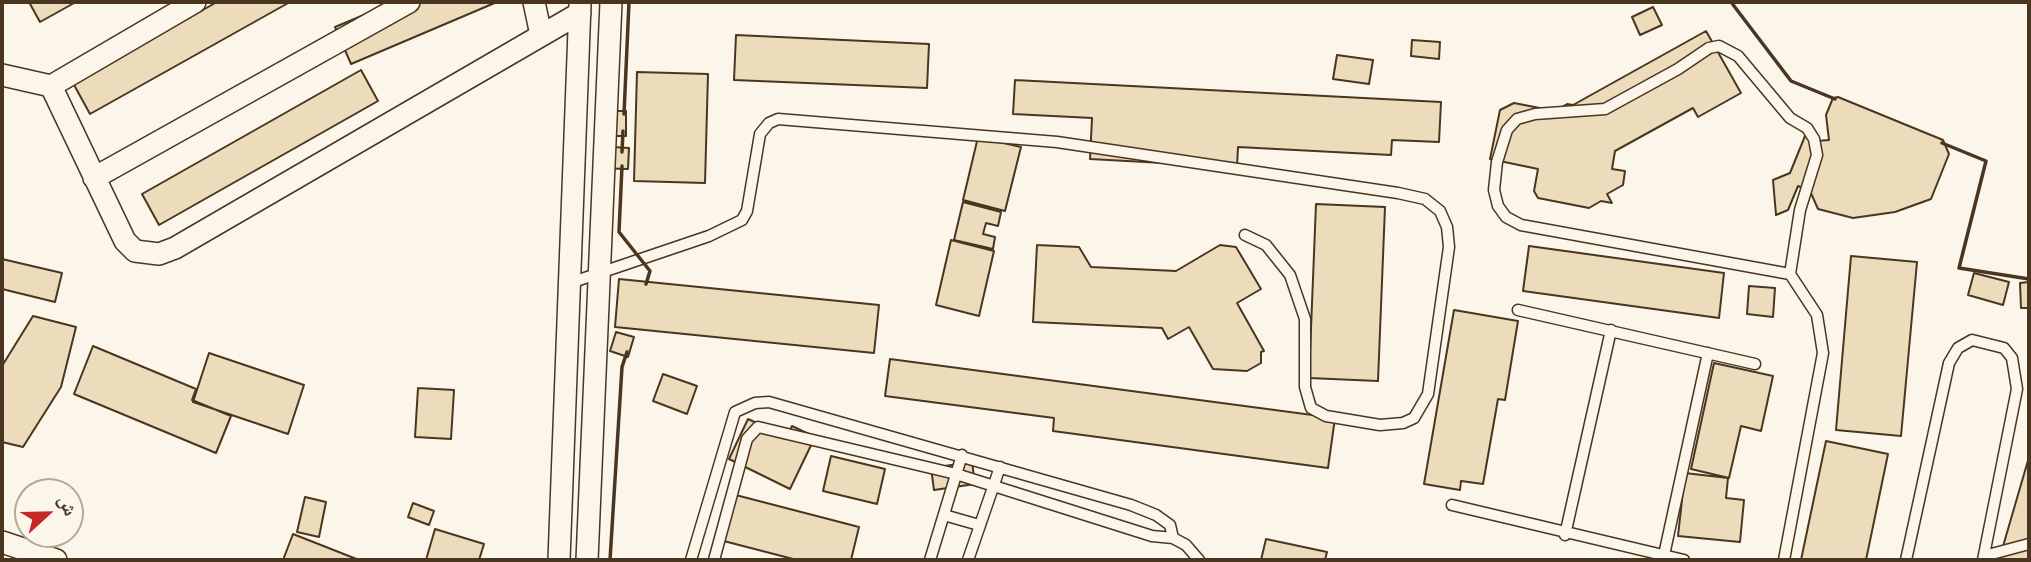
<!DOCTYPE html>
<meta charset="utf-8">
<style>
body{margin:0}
#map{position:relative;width:2031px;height:562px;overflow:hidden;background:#fbf6e9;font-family:"Source Sans 3","Noto Naskh Arabic",sans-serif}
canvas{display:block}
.frame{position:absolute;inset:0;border:4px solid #4a3520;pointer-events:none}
.north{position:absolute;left:14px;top:478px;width:70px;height:70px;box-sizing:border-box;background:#fbf6e9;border:2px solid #b4a999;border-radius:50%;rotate:68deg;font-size:19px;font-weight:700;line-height:28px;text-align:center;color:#4a3520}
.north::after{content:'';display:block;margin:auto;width:24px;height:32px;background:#c62828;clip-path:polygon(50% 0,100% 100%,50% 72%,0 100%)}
</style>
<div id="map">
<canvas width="2031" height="562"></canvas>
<div class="frame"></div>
<div class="north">ش</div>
</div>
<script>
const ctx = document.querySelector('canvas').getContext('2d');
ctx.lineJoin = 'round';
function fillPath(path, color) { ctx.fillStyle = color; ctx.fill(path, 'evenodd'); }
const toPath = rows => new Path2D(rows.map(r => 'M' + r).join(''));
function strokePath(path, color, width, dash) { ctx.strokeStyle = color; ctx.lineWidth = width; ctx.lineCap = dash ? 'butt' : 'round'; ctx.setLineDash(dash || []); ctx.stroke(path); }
const building = toPath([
 [29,2,76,2,40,22,29,2],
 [217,2,290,2,90,114,73,83,217,2],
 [395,2,497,2,351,64,335,27,395,2],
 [1653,7,1662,25,1640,35,1632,17,1653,7],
 [1706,31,1741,93,1698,117,1693,108,1615,151,1612,169,1625,171,1623,185,1607,194,1612,203,1601,201,1589,208,1538,198,1534,191,1538,169,1490,159,1500,110,1514,103,1555,111,1567,104,1573,105,1706,31],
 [736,35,929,44,927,88,734,80,736,35],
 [1412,40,1440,42,1439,59,1411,56,1412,40],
 [1337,55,1373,60,1369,84,1333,79,1337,55],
 [361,70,378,101,159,225,142,194,361,70],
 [637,72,708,74,705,183,634,181,637,72],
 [1015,80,1441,102,1439,142,1392,140,1391,155,1238,147,1237,167,1090,159,1092,118,1013,114,1015,80],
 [1838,97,1943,140,1949,154,1931,199,1895,212,1853,218,1818,209,1810,191,1798,186,1788,210,1776,215,1773,180,1790,173,1805,136,1817,141,1829,140,1826,115,1833,98,1838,97],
 [610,111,626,111,626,136,609,136,610,111],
 [978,137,1021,147,1005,211,963,200,978,137],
 [596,146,629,148,628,169,595,168,596,146],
 [963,202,1001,212,998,226,986,223,983,234,995,237,993,249,954,240,963,202],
 [1316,204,1385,207,1378,381,1309,378,1316,204],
 [951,240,994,251,979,316,936,305,951,240],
 [1037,245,1079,247,1091,267,1176,271,1220,245,1236,247,1261,289,1237,303,1264,351,1261,352,1261,363,1247,371,1213,369,1189,327,1168,339,1162,328,1033,322,1037,245],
 [1529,246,1724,273,1719,318,1523,291,1529,246],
 [1851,256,1917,262,1901,436,1836,430,1851,256],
 [2,259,62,273,55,302,2,289,2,259],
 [1974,273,2009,282,2003,305,1968,295,1974,273],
 [619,279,879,305,874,353,615,327,619,279],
 [2029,282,2029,308,2021,308,2020,283,2029,282],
 [1749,286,1775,288,1773,317,1747,314,1749,286],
 [1454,310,1518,321,1505,400,1498,399,1483,484,1461,481,1460,490,1424,484,1454,310],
 [33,316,76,327,61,387,23,447,2,442,2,366,33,316],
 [616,332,634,337,628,357,610,351,616,332],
 [93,346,196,389,192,400,231,416,216,453,74,394,93,346],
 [209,353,304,385,288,434,193,402,209,353],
 [890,359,1335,418,1328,468,1053,431,1054,418,885,396,890,359],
 [1714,363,1773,376,1761,431,1741,426,1729,478,1691,469,1714,363],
 [663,374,697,386,687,414,653,401,663,374],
 [418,388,454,390,451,439,415,437,418,388],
 [748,419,787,437,792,426,815,437,790,489,729,459,748,419],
 [1826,441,1888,454,1866,560,1801,560,1826,441],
 [831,456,885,469,877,504,823,491,831,456],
 [2029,457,2029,560,1999,560,2029,457],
 [972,462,975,484,934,490,931,468,972,462],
 [1685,473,1728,478,1726,498,1744,500,1740,542,1678,536,1685,473],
 [728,493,859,527,851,560,797,560,716,539,728,493],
 [305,497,326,502,319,537,297,532,305,497],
 [413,503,434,511,429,525,408,517,413,503],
 [435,529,484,544,479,560,426,560,435,529],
 [293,534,359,560,283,560,293,534],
 [1266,539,1327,552,1325,560,1261,560,1266,539]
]);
fillPath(building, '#ecdcbc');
strokePath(building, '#4a3520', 2);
const lane = toPath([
 [570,283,709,236,742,220,747,211,760,134,769,123,778,119,1057,142,1398,193,1425,199,1440,211,1447,227,1449,247,1428,394,1414,418,1403,423,1380,425,1326,416,1311,408,1305,387,1305,319,1290,275,1266,245,1245,235],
 [1518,310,1755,364],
 [1452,505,1684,560],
 [944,515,979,525],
 [1565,535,1611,330],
 [1664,555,1708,353],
 [1984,556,2029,544],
 [691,560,735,412,755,403,769,402,1131,505,1156,515,1170,525,1173,538],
 [714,560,747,439,758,427,956,474,1152,536,1173,538,1186,545,1199,560],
 [930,560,962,455],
 [968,560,1000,467],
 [1784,560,1823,353,1817,315,1790,274,1800,210,1817,155,1814,139,1807,128,1790,118,1738,56,1719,46,1709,48,1678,69,1605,109,1535,114,1517,119,1507,130,1497,162,1494,190,1498,206,1506,217,1521,225,1790,274],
 [1906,560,1949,363,1958,348,1972,340,2004,348,2012,358,2017,389,1983,560]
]);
const street = toPath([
 [534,2,541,35],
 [2,75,51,86,125,241,135,251,159,254,175,248,580,13],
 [51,86,195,2],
 [94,178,409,2],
 [2,542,56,560],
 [559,560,580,4],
 [587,560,611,2]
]);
strokePath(lane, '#4a3520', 13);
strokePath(street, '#4a3520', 24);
strokePath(lane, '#fbf6e9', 10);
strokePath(street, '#fbf6e9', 21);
strokePath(toPath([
 [1524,2,1534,2],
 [1731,2,1791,81,1835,99],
 [624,114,629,2],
 [1942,143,1986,161,1959,268,2029,279],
 [622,152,623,131],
 [622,166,619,232,650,271,646,284],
 [610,560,622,367,627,352]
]), '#4a3520', 3.5);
</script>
